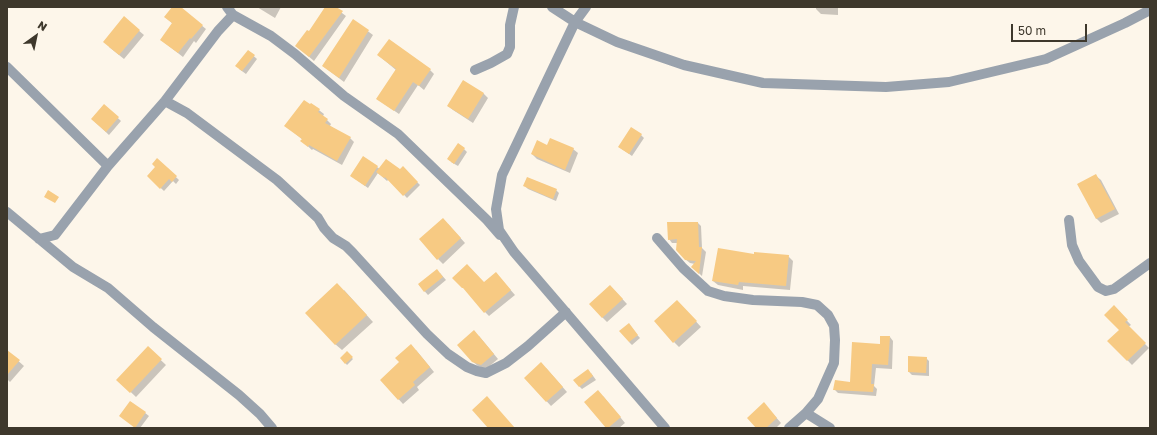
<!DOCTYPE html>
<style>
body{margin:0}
#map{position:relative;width:1157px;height:435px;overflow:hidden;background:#fdf6ea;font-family:"Golos Text",sans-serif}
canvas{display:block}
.frame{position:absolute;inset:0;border:8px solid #3e382c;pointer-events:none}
.north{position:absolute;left:16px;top:16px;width:40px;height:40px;-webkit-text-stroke:3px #fdf6ea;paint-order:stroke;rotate:33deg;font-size:11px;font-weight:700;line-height:16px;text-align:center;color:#3e382c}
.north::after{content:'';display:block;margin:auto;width:14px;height:18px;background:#3e382c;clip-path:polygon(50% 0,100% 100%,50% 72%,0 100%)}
.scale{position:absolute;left:1011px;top:24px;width:76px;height:18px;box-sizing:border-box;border:2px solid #3e382c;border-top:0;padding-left:5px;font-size:12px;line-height:14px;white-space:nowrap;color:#3e382c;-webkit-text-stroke:3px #fdf6ea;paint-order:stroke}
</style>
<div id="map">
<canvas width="1157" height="435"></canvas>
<div class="frame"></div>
<div class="north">N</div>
<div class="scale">50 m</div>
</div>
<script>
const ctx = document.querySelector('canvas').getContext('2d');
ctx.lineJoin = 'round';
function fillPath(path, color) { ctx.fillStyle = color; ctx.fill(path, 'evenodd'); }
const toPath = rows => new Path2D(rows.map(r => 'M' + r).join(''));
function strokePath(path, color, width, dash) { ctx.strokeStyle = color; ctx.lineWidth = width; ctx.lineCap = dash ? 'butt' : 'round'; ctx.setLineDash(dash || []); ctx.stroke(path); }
fillPath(toPath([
 [173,7,179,7,206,29,196,43,194,41,183,57,161,40,173,24,165,17],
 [257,7,281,7,275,18],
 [326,7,334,7,346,16,314,61,301,50,309,32],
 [816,7,838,7,838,15,821,14,816,9],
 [124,18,144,35,124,59,109,47],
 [354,21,373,35,344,82,323,66],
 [248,51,257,59,246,74,239,69],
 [378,55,430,70,434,74,424,90,418,85,399,114,377,99,396,70],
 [483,93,488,98,473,123,453,110,448,106],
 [311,104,324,114,323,116,331,124,330,126,350,138,354,142,342,165,313,149,312,150,302,141,303,140,286,126],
 [104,105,121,121,109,135,95,122],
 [641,135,644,138,632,156,619,147],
 [548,146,573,149,578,153,570,173,537,159,532,154],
 [464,149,467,152,458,166,451,162],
 [157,159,179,180,176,184,173,181,164,191,148,176,157,167],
 [377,167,380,169,400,171,403,168,420,185,407,198,389,179,387,181,378,173,368,188,351,176],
 [1096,176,1101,180,1119,214,1101,223,1096,218],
 [525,186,556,190,559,193,556,201,528,189],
 [698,223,701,226,702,248,706,252,702,276,692,267,695,264,690,263,685,259,678,243,672,243,669,239],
 [448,224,465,243,443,264,438,259],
 [755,255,788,256,793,261,790,290,743,286,743,290,718,285,713,281],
 [440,273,446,280,428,295,419,285],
 [500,278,515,295,489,316,485,312,484,284],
 [344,290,373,322,342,350,335,344],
 [615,291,627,304,607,322,602,317],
 [682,306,701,327,679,347,674,342],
 [1114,307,1131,325,1128,327,1149,348,1132,365,1109,341,1120,330],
 [631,328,640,338,632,345,629,342],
 [479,336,498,359,486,369,478,366,472,361],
 [890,337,893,341,892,369,876,368,874,386,877,389,876,396,838,393,834,389,851,383,881,345],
 [148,348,166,365,136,397,118,380],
 [416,350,434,372,417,387,419,390,403,404,381,380],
 [7,351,24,366,10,382,7,379],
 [347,353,353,359,347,365,341,358],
 [926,358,929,361,929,376,912,375,909,372],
 [546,368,567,392,551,406,525,378],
 [591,373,596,380,582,389,579,386],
 [603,396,625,423,619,428,607,428],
 [131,402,149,416,140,428,136,428,124,419],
 [768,408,781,423,776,428,757,428]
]), '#0003');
fillPath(toPath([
 [172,7,181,7,203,25,191,39,190,38,178,53,160,40,172,23,164,17],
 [325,7,336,7,343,11,309,57,295,46,307,30,309,31],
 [124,16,140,30,119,55,103,42],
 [353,19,369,30,339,78,322,66],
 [389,39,431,69,419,86,413,82,394,111,376,99,396,69,377,55],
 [248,50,255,55,242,71,235,66],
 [463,80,484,93,468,119,447,106],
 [304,100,310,104,311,103,320,109,318,112,328,119,325,123,351,137,337,161,309,145,308,147,300,141,302,139,284,126],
 [104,104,119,117,106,132,91,119],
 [631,127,642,134,629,154,618,147],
 [550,138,574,148,565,170,531,154,537,140,547,145],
 [458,143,465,148,454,164,447,159],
 [363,156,378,166,365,186,350,176],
 [157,158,177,176,172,182,169,179,160,189,147,176,155,167,152,164],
 [386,159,400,169,403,166,418,182,403,196,385,177,384,178,376,172],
 [1096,174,1115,209,1096,219,1077,184],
 [527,177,557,189,553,199,523,186],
 [48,190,59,197,55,203,44,197],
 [443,218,461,238,437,260,419,239],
 [667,222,698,222,699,247,702,247,699,274,691,267,696,261,685,260,676,250,677,239,668,240],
 [718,248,754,254,754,252,789,255,786,286,739,282,738,285,712,281],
 [467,264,484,282,496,272,511,290,484,313,463,288,462,288,452,278],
 [437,269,443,277,424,292,418,284],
 [337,283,367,315,335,345,305,313],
 [610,285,623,299,602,318,589,304],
 [677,300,697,321,673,343,654,321],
 [1114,305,1128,320,1125,322,1146,343,1127,361,1107,341,1119,330,1104,315],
 [629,323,638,335,629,342,619,331],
 [474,330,494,354,481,365,472,362,457,345],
 [880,336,890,336,888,365,872,364,871,384,874,384,873,392,833,390,835,380,850,382,852,342,880,344],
 [411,344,430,367,413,382,415,385,398,400,380,380,399,362,395,358],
 [148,346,162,359,130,393,116,380],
 [7,350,20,360,7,375],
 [347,351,353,357,345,364,340,358],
 [908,356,927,357,926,373,908,372],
 [541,362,563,387,546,402,524,378],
 [588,369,593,376,579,387,573,380],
 [598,390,621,417,608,428,606,428,584,402],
 [487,396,515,428,488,428,472,410],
 [130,401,146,412,135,428,119,416],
 [764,402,777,418,766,428,756,428,747,418]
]), '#f7ca83');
strokePath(toPath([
 [227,7,233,15,271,36,295,54,344,96,398,134,487,220,500,235],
 [552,7,575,22,617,42,684,65,763,83,886,87,949,82,1046,59,1125,23,1150,10],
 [586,7,575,22,502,175,496,209,499,230,514,252,665,428],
 [7,67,108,166],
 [475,70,491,63,507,54,510,47,510,25,514,7],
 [165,101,187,113,277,180,318,218,324,228,333,238,346,246,353,253,427,334,448,354,467,367,477,371,486,373,506,363,528,346,566,312],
 [7,212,73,267,108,288,153,327,239,395,260,414,272,428],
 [1069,220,1072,245,1079,261,1098,287,1106,291,1114,289,1150,263],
 [657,238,683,268,708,291,724,296,753,300,802,302,817,305,828,315,834,326,835,340,834,363,818,399,806,413,789,428],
 [39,239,55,235,108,166,165,101,218,31,233,15],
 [806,413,830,428]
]), '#99a2ad', 10);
</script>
